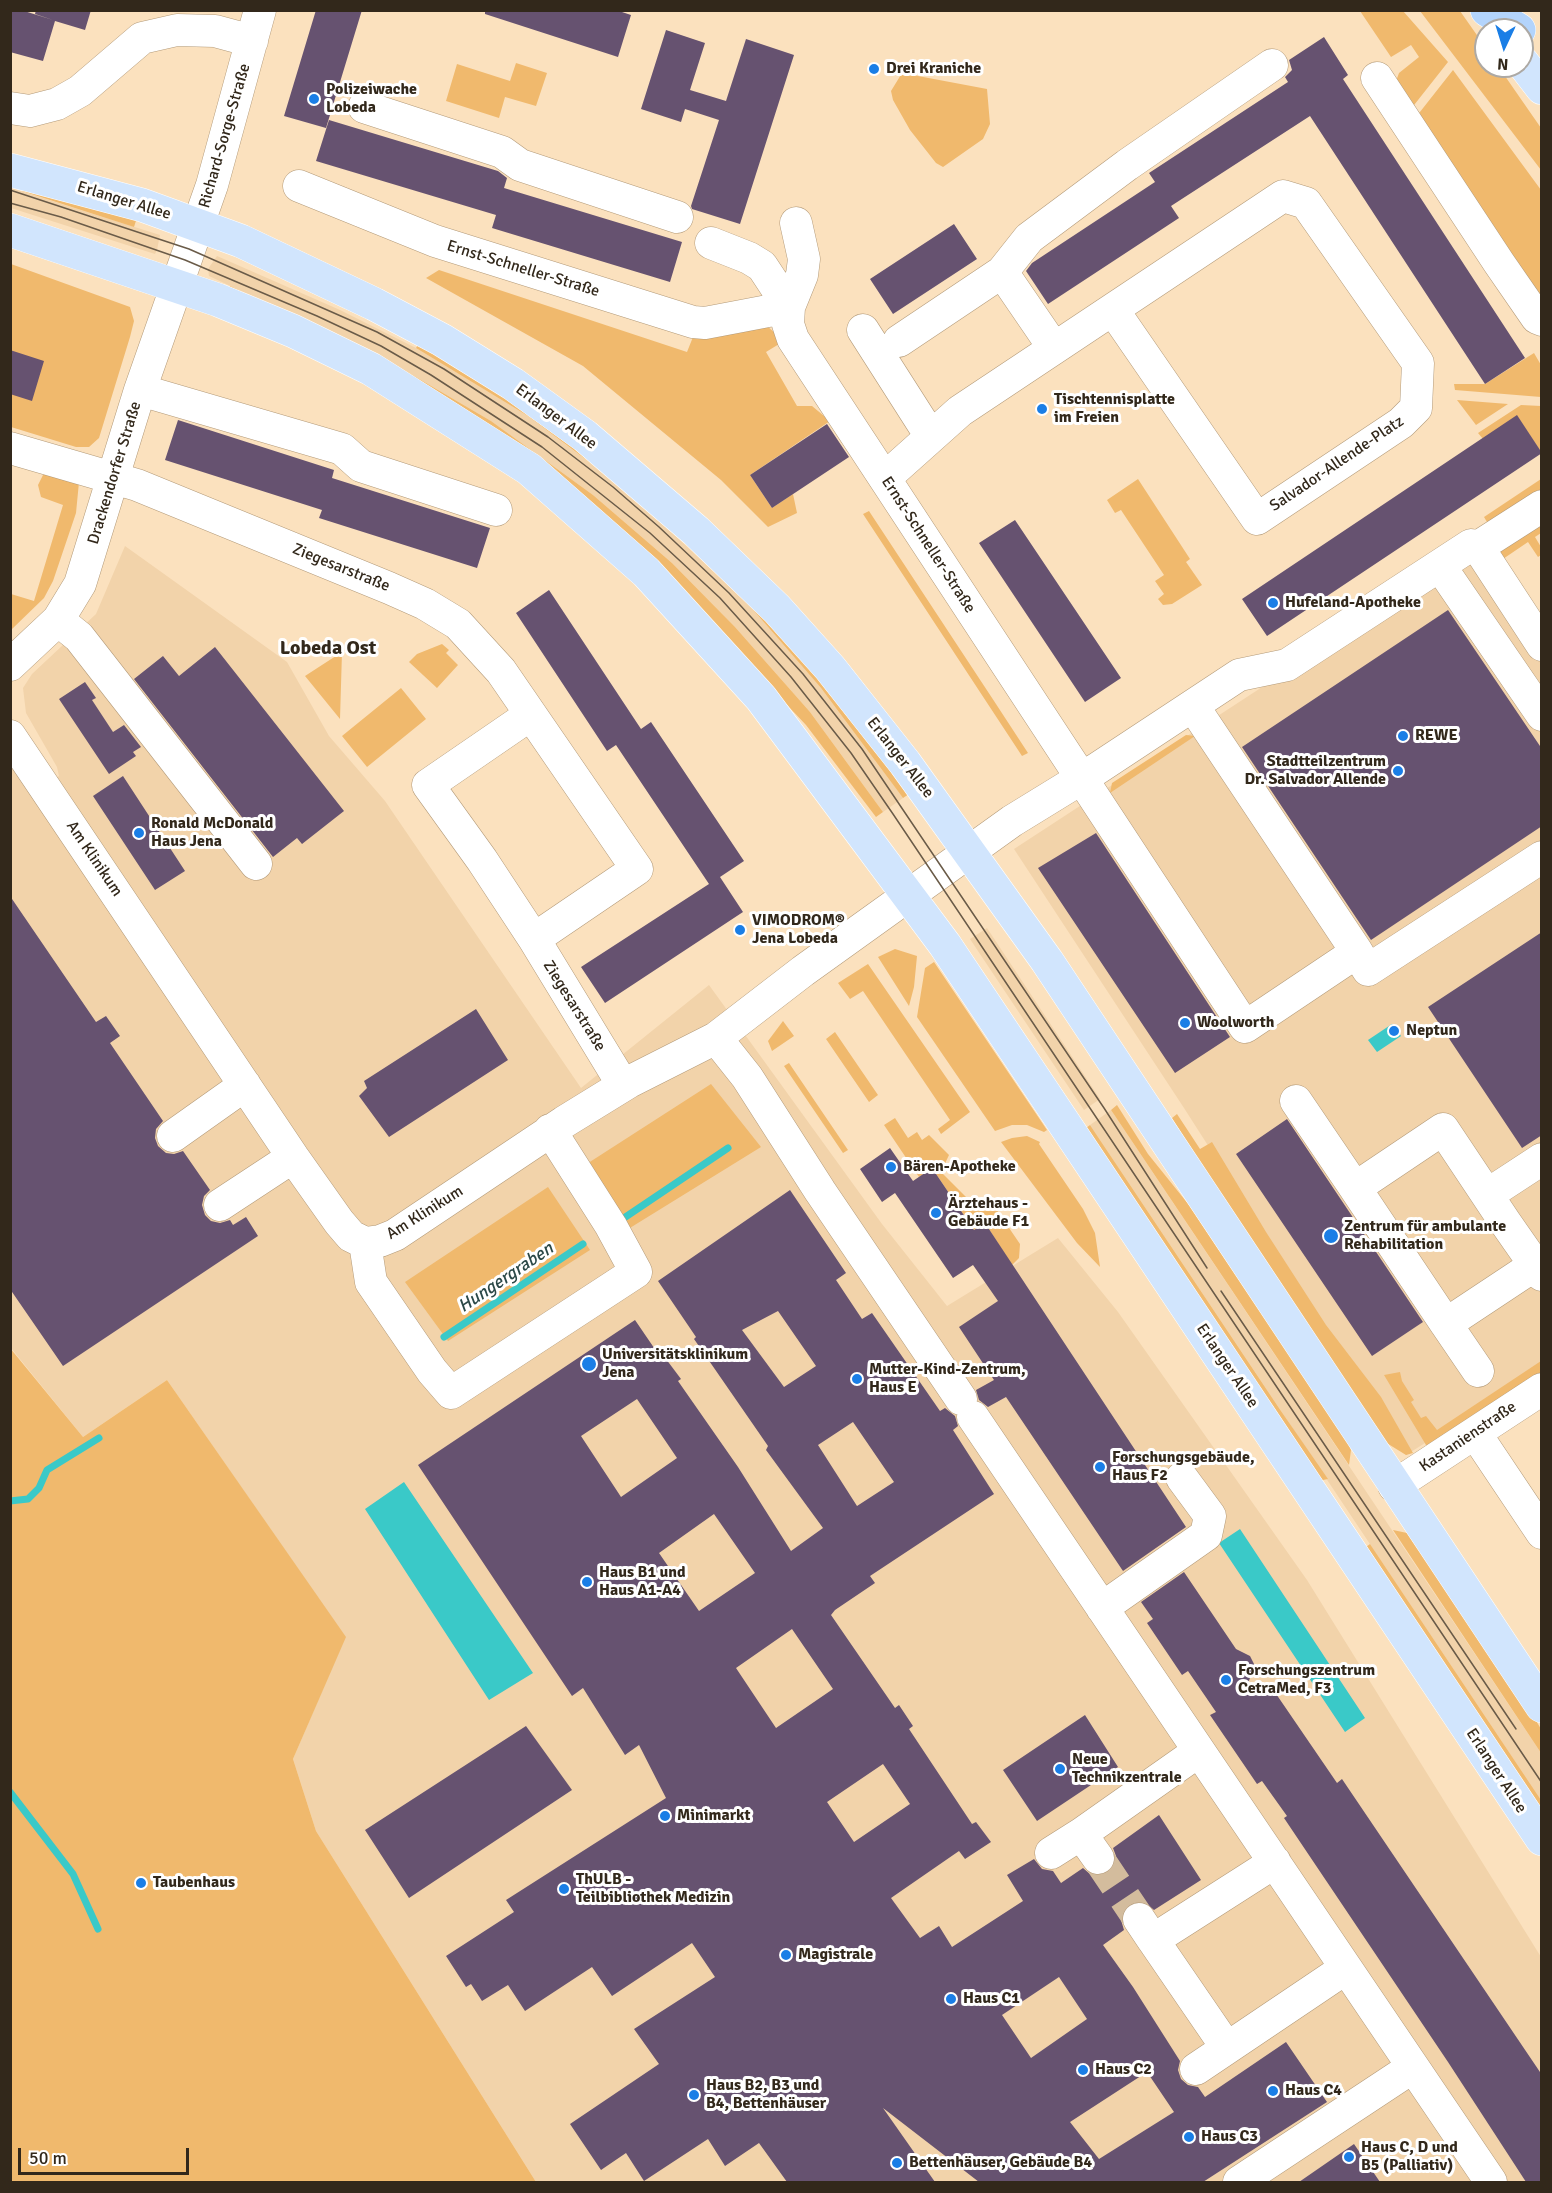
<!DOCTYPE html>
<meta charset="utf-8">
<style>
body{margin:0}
#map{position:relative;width:1552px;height:2193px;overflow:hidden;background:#fbe1be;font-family:Signika,sans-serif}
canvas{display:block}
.frame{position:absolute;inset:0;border:12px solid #32281b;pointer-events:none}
.north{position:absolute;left:1474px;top:18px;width:60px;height:60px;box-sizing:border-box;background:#fff;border:2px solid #ada9a4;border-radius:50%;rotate:184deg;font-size:16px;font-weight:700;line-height:24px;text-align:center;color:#32281b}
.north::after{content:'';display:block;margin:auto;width:21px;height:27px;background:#1a7ee6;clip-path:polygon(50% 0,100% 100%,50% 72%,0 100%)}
.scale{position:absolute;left:18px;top:2148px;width:171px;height:27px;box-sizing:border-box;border:3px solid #32281b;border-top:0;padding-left:8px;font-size:18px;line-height:21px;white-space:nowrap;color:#32281b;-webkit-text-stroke:4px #fff;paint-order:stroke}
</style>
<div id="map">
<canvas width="1552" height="2193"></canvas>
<div class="frame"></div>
<div class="north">N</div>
<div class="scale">50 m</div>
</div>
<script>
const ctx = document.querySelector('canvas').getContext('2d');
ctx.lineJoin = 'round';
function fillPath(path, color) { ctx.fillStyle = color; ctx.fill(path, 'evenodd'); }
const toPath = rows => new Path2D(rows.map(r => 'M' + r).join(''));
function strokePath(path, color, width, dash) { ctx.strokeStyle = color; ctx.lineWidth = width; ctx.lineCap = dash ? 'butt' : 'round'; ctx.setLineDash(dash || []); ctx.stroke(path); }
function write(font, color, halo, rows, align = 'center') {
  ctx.font = font + ' Signika,sans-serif'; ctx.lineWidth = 6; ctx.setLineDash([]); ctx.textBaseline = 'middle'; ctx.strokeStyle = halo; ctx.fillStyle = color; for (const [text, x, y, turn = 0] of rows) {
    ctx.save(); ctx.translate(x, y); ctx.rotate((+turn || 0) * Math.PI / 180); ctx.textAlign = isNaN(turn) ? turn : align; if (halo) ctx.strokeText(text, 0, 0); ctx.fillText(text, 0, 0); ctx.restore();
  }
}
fillPath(toPath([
 [11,188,160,235,157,250,155,254,11,208],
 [217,256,340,310,416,348,528,416,631,494,749,605,821,688,903,798,883,812,810,712,735,627,672,563,593,495,491,421,378,355,209,276,208,269],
 [125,546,287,662,329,736,385,801,581,1088,709,985,882,1224,947,1306,1058,1238,1118,1312,1307,1580,1541,1957,1541,2182,536,2182,316,1831,293,1759,345,1637,167,1380,83,1437,11,1348,10,752,36,789,59,776,57,767,26,713,23,688,32,674,96,614],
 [1469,552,1541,663,1541,1370,1406,1455,1184,1108,1014,849],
 [987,928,1100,1099,1084,1110,970,939],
 [1111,1110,1541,1753,1541,1800,1090,1125]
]), '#f2d3aa');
fillPath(toPath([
 [1360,11,1403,11,1448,62,1407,114,1395,84,1399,73,1419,57,1411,45,1391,57],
 [1420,11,1460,11,1486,48,1486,66,1498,66,1541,128,1541,170],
 [516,63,547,73,536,106,505,97,499,118,446,101,457,64,510,81],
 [1453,70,1541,190,1541,308,1416,117],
 [902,73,987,89,990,124,983,139,943,167,936,163,910,130,893,100,891,91],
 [25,180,139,211,134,227,22,191],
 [11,264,130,307,134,321,130,337,99,438,89,447,76,447,11,427],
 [439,270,687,352,695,332,767,326,784,341,766,352,797,406,812,406,830,421,750,475,772,508,793,494,797,513,768,527,721,480,583,366,426,278],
 [230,286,378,355,491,421,593,495,672,563,735,627,810,712,883,812,876,817,806,725,651,561,228,291],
 [421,340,565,433,766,614,912,792,903,798,821,688,749,605,701,558,631,494,576,452,528,416,416,348],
 [1534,353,1541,365,1541,397,1455,390,1454,384,1485,384],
 [1457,400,1508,404,1476,425],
 [1521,405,1541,406,1541,452,1517,416,1483,439,1478,433],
 [45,471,79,482,76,513,53,581,44,598,11,630,11,594,34,601,63,505,41,497,38,485],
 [1138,479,1190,559,1186,562,1202,585,1172,604,1163,605,1158,599,1164,594,1155,581,1164,575,1121,510,1115,513,1107,500],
 [1541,479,1541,501,1493,532,1484,517],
 [869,511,996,704,1028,753,1022,756,863,514],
 [1541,513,1541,533,1535,537,1541,547,1541,555,1538,557,1528,542,1500,561,1498,541],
 [442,644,449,650,446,653,458,665,437,688,409,662,417,654],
 [342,652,340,719,305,676],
 [401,688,426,719,367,767,342,736],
 [1186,735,1195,736,1110,793,1112,783],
 [895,949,917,956,914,987,909,1006,878,957],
 [934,962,1047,1130,1044,1132,1027,1125,1012,1125,995,1131,917,1017,925,968],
 [868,964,970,1112,941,1134,938,1129,950,1120,863,991,850,999,838,983],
 [783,1021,794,1036,772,1051,768,1041],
 [835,1032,878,1095,869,1102,826,1039],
 [789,1063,848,1150,843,1153,784,1066],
 [711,1084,761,1147,625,1231,582,1167],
 [1117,1105,1148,1154,1189,1205,1348,1443,1351,1450,1349,1465,1111,1110],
 [1177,1114,1200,1149,1212,1142,1266,1232,1326,1325,1381,1397,1413,1453,1406,1455,1385,1442,1234,1219,1172,1118],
 [895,1118,908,1138,917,1132,922,1140,929,1135,949,1155,941,1172,980,1211,990,1200,1020,1244,1019,1258,1012,1265,985,1223,974,1230,932,1168,919,1177,884,1125],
 [1090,1125,1281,1411,1328,1479,1318,1481,1082,1131],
 [1027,1136,1040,1142,1039,1144,1083,1209,1095,1233,1100,1267,1077,1243,1001,1142,1012,1138],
 [548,1187,590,1250,448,1341,405,1282],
 [10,1348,83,1437,167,1380,346,1637,293,1759,316,1831,536,2182,11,2182],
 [1541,1361,1541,1376,1429,1450,1384,1375,1400,1372,1402,1381,1414,1400,1411,1402,1421,1418,1426,1416,1437,1430],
 [1393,1530,1407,1533,1532,1714,1541,1729,1541,1753],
 [1370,1544,1541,1800,1541,1814,1362,1550]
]), '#f0b96d');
fillPath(toPath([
 [1392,1024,1401,1036,1377,1052,1368,1040],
 [404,1482,533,1673,489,1700,365,1509],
 [1240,1529,1365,1718,1345,1732,1219,1543]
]), '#3ac9c8');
strokePath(toPath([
 [618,1222,728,1148],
 [444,1337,583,1244],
 [10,1501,28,1499,39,1488,47,1470,99,1438],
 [10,1792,73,1874,98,1929]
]), '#3ac9c8', 7);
fillPath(toPath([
 [10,10,21,10,53,20,35,14,36,10,91,10,85,30,55,21,43,61,10,52],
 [316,10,362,10,326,128,284,116],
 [485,10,616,10,631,15,618,57,485,14],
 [666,30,705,43,690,90,726,101,746,39,794,55,740,224,692,209,691,206,719,120,685,109,681,122,641,109],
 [1324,37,1348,75,1343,79,1525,358,1485,384,1310,116,1171,206,1179,218,1048,304,1026,271,1032,263,1155,182,1149,173,1288,82,1285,77,1292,70,1289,60],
 [329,120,498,171,507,178,504,188,682,242,670,282,492,228,496,215,316,161],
 [954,224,977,259,893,314,870,279],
 [10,350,44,361,32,401,10,394],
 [1517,415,1542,453,1267,636,1242,599],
 [178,420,334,470,332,478,490,528,477,568,319,518,322,510,165,460],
 [827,424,849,457,772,508,750,475],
 [1015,520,1121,678,1085,702,979,543],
 [549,590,641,729,651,722,744,861,720,877,743,912,605,1003,581,967,709,884,616,745,607,751,516,613],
 [1448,610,1542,749,1542,826,1371,940,1242,747],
 [215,647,344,811,302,844,297,838,273,857,134,679,163,656,179,676],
 [85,682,96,698,92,700,113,732,124,725,141,747,133,752,136,756,109,774,59,699],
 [123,776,185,871,155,890,93,796],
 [1096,833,1230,1037,1175,1073,1038,868],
 [10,896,96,1022,106,1016,120,1036,110,1043,163,1121,156,1129,155,1138,158,1146,166,1153,174,1154,183,1151,210,1190,204,1196,202,1205,205,1215,211,1221,220,1223,230,1220,233,1225,246,1217,258,1236,63,1366,10,1289],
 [1542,932,1542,1135,1522,1148,1428,1007],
 [476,1009,508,1060,389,1137,359,1096,367,1088,364,1081],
 [1287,1119,1423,1322,1372,1356,1236,1154],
 [890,1148,913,1181,932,1168,974,1230,985,1223,1186,1527,1123,1571,1006,1397,988,1407,979,1400,976,1390,994,1380,959,1327,998,1301,973,1265,953,1278,895,1193,882,1202,860,1169],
 [790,1190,846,1273,836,1280,862,1319,872,1313,940,1411,945,1408,955,1416,958,1426,953,1430,994,1494,870,1576,875,1583,835,1610,831,1615,895,1708,899,1705,913,1726,909,1729,972,1824,976,1822,991,1842,965,1859,959,1851,891,1898,920,1938,939,1926,952,1947,1023,1901,1007,1875,1034,1859,1042,1869,1053,1871,1061,1883,1083,1868,1091,1875,1100,1876,1108,1873,1115,1865,1116,1856,1113,1848,1159,1815,1201,1880,1154,1910,1146,1903,1138,1901,1130,1904,1123,1911,1121,1920,1124,1930,1103,1945,1133,1987,1180,2061,1178,2070,1181,2079,1188,2085,1198,2087,1205,2097,1286,2042,1327,2102,1203,2182,979,2182,883,2108,935,2182,787,2182,759,2143,725,2166,708,2139,644,2181,626,2153,601,2170,570,2124,659,2064,634,2029,715,1977,692,1943,612,1996,592,1967,525,2011,508,1985,482,2001,471,1984,466,1987,446,1956,514,1912,506,1900,666,1798,639,1745,625,1755,583,1688,572,1696,418,1465,635,1320,663,1361,666,1359,681,1379,678,1381,738,1467,791,1551,823,1528,766,1450,768,1446,694,1339,696,1337,658,1281],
 [778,1311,816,1366,784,1387,742,1330],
 [637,1399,677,1458,621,1497,581,1436],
 [853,1422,894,1482,857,1506,818,1445],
 [714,1514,755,1573,699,1611,659,1553],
 [792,1629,833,1689,776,1728,736,1668],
 [883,1764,910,1804,854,1842,827,1802],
 [1059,1977,1087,2019,1031,2058,1002,2015],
 [1147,2072,1174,2112,1099,2159,1070,2122],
 [1184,1572,1236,1649,1250,1656,1254,1664,1246,1691,1270,1685,1337,1783,1342,1779,1542,2075,1542,2182,1526,2182,1448,2062,1284,1818,1287,1816,1262,1781,1257,1784,1210,1715,1216,1712,1188,1671,1182,1675,1147,1623,1153,1619,1141,1602],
 [1085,1715,1118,1767,1037,1821,1003,1770],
 [526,1726,572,1790,409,1898,365,1830],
 [1354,2144,1380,2182,1299,2182]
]), '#665270');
strokePath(toPath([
 [1098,1858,1139,1919]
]), '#d3bc9d', 32, [32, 16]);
const minor = toPath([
 [1377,78,1499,263,1537,318,1542,320],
 [364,107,502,152,520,165,677,217],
 [10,108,30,111,57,104,80,91,142,38,177,30,215,31,252,41],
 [299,186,435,241,693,322,705,323,789,307,762,266,749,258,711,243],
 [796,223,804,259,802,275,789,307,788,324,793,339,1245,1027,1357,952,1193,706],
 [1002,272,1054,348],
 [863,330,930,435],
 [899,341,1002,272,1029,238,1127,165,1272,65],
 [140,390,342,449,361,466,496,510],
 [10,448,137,485,389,588,425,604,458,624,501,671,637,869,534,939,482,860,428,785,530,715],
 [885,478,960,411,1283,196,1306,203,1418,363,1416,408,1401,423,1257,519,1113,310],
 [1478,547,1542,506],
 [1440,566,1542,715],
 [58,620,79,637,256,864],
 [10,665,58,620,80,584,140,390,212,185,260,10],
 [10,736,293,1157,339,1222,351,1236,365,1243,380,1241,395,1235,564,1122,629,1082,716,1038,803,971,1012,821,1095,770,1239,675,1287,665,1471,545,1478,547,1542,645],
 [534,939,615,1072],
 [1357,952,1368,970,1542,857],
 [716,1038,747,1077,820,1191,961,1399],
 [1296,1101,1355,1188],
 [173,1136,245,1085],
 [1487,1195,1542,1159],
 [220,1205,293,1157],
 [365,1243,371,1282,432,1371,451,1393,636,1272,611,1226,550,1130],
 [1535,1265,1446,1324,1355,1188,1443,1129,1505,1222,1535,1265,1542,1275],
 [1446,1324,1478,1371],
 [973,1417,1491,2182],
 [1475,1433,1542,1533],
 [1394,1486,1542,1389],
 [1102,1608,1206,1535,1210,1516,1182,1478],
 [1051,1853,1081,1834],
 [1098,1858,1081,1834,1199,1751],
 [1139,1919,1153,1940,1275,1862],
 [1153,1940,1227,2048],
 [1196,2069,1346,1968],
 [1239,2182,1413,2067]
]);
const major = toPath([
 [1522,62,1542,88],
 [10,170,142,205,241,241,374,304,442,340,513,384,585,436,696,531,777,609,830,668,905,763,1047,961,1542,1706],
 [10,230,218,300,293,331,371,369,529,469,646,572,761,698,945,945,1542,1839]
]);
const highway = toPath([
 [1487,10,1519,30]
]);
strokePath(minor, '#b39a79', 33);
strokePath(major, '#fff', 34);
strokePath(highway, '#fff', 34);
strokePath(minor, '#fff', 32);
strokePath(major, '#d1e5fd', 33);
strokePath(highway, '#b3d4fc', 33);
strokePath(toPath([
 [10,190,189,249,377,332,444,369,548,437,613,487,659,527,729,593,803,674,862,749,1104,1108,1207,1268],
 [10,203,61,217,185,260,317,316,381,346,431,375,542,447,650,533,720,598,791,677,851,753,893,814,1542,1783],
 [1221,1291,1516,1729]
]), '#6a5b48', 1.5);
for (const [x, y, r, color] of [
 [874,69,6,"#1a7ee6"],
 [314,99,6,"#1a7ee6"],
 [1042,409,6,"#1a7ee6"],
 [1273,603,6,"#1a7ee6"],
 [1403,736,6,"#1a7ee6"],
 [1398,771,6,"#1a7ee6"],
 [139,833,6,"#1a7ee6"],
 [740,930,6,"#1a7ee6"],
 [1185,1023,6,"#1a7ee6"],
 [1394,1031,6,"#1a7ee6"],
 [891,1167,6,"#1a7ee6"],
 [936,1213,6,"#1a7ee6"],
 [1331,1236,8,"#1a7ee6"],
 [589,1364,8,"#1a7ee6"],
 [857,1379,6,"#1a7ee6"],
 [1100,1467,6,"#1a7ee6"],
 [587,1582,6,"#1a7ee6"],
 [1226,1680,6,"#1a7ee6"],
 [1060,1769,6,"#1a7ee6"],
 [665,1816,6,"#1a7ee6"],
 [141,1883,6,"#1a7ee6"],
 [564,1889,6,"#1a7ee6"],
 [786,1955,6,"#1a7ee6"],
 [951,1999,6,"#1a7ee6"],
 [1083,2070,6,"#1a7ee6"],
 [1273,2091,6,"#1a7ee6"],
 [694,2095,6,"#1a7ee6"],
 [1189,2137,6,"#1a7ee6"],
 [1349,2157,6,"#1a7ee6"],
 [897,2163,6,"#1a7ee6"]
]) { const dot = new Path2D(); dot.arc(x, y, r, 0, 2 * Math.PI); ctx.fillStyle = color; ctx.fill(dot); strokePath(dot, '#fff', 2); }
write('bold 16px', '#32281b', '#fff', [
 ["Drei Kraniche",886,69],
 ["Polizeiwache",326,90],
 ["Lobeda",326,108],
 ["Tischtennisplatte",1054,400],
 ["im Freien",1054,418],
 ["Hufeland-Apotheke",1285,603],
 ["REWE",1415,736],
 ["Stadtteilzentrum",1386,762,"right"],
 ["Dr. Salvador Allende",1386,780,"right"],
 ["Ronald McDonald",151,824],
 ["Haus Jena",151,842],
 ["VIMODROM®",752,921],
 ["Jena Lobeda",752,939],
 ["Woolworth",1197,1023],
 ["Neptun",1406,1031],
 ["Bären-Apotheke",903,1167],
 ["Ärztehaus -",948,1204],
 ["Gebäude F1",948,1222],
 ["Zentrum für ambulante",1344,1227],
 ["Rehabilitation",1344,1245],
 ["Universitätsklinikum",602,1355],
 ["Jena",602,1373],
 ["Mutter-Kind-Zentrum,",869,1370],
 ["Haus E",869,1388],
 ["Forschungsgebäude,",1112,1458],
 ["Haus F2",1112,1476],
 ["Haus B1 und",599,1573],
 ["Haus A1-A4",599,1591],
 ["Forschungszentrum",1238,1671],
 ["CetraMed, F3",1238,1689],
 ["Neue",1072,1760],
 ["Technikzentrale",1072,1778],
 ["Minimarkt",677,1816],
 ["ThULB -",576,1880],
 ["Teilbibliothek Medizin",576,1898],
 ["Taubenhaus",153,1883],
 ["Magistrale",798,1955],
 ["Haus C1",963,1999],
 ["Haus C2",1095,2070],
 ["Haus B2, B3 und",706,2086],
 ["B4, Bettenhäuser",706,2104],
 ["Haus C4",1285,2091],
 ["Haus C3",1201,2137],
 ["Haus C, D und",1361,2148],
 ["B5 (Palliativ)",1361,2166],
 ["Bettenhäuser, Gebäude B4",909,2163]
], 'left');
write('16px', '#32281b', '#fff', [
 ["Richard-Sorge-Straße",225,136,-74],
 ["Erlanger Allee",124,201,17],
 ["Ernst-Schneller-Straße",523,269,17],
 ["Erlanger Allee",556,417,37],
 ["Salvador-Allende-Platz",1337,464,-34],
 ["Drackendorfer Straße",115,473,-73],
 ["Ernst-Schneller-Straße",928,545,57],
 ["Ziegesarstraße",341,568,22],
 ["Erlanger Allee",900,758,52],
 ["Am Klinikum",94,859,56],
 ["Ziegesarstraße",574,1006,58],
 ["Am Klinikum",425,1213,-32],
 ["Erlanger Allee",1227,1366,56],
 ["Kastanienstraße",1468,1437,-34],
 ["Erlanger Allee",1496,1771,57]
]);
write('italic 18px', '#2b4847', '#fff', [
 ["Hungergraben",506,1278,-34]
]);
write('bold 20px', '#32281b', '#fff', [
 ["Lobeda Ost",328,649]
]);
</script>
